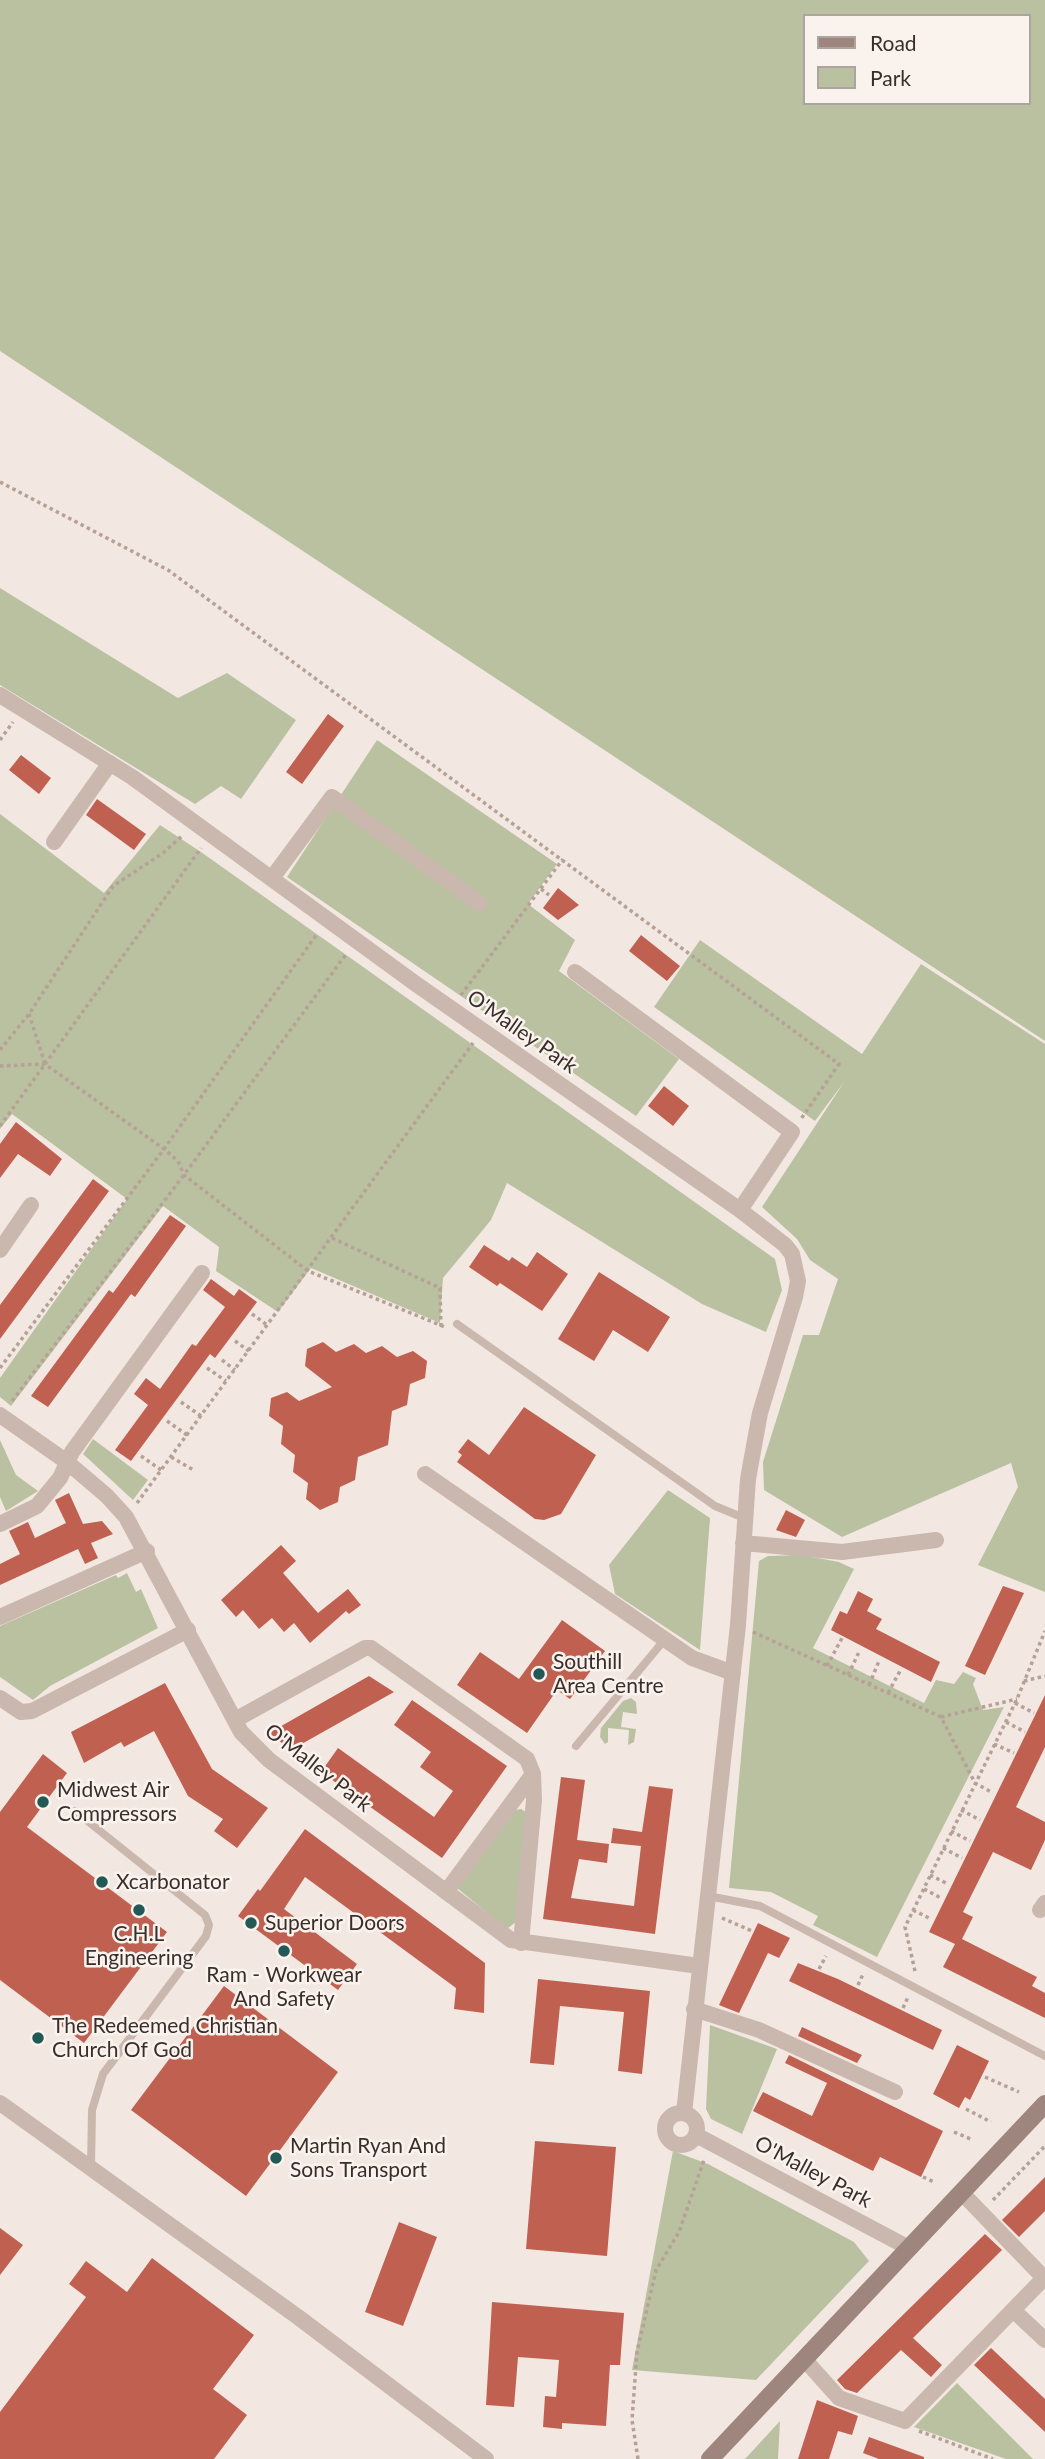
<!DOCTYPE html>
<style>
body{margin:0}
#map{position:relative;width:1045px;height:2459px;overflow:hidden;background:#f2e8e1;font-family:Lato,sans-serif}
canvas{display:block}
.legend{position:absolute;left:803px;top:14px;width:228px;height:91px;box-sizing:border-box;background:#faf3ed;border:2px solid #ada49f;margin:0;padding:9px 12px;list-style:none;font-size:21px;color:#392e2b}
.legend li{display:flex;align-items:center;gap:14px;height:35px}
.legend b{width:35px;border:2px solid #ada49f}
</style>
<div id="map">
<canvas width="1045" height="2459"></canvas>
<ul class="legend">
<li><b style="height:9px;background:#9e867e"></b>Road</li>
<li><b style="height:19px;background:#bac1a1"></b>Park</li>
</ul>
</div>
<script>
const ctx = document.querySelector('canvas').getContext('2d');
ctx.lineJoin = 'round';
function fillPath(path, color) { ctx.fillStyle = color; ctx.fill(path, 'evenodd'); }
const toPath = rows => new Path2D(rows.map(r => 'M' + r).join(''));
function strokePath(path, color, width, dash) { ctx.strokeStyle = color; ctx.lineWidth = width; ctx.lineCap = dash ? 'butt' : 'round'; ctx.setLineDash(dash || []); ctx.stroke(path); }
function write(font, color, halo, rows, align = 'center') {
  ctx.font = font + ' Lato,sans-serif'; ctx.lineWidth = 5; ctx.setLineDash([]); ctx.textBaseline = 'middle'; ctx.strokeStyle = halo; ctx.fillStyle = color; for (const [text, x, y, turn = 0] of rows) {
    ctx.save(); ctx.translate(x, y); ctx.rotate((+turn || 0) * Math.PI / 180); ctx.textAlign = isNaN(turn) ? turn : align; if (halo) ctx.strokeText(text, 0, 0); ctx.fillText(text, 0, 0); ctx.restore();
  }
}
fillPath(toPath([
 [0,0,1045,0,1045,1041,0,351],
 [805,16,1029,16,1029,103,805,103],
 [0,588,178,698,227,673,296,720,241,799,221,786,195,804,0,685],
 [377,740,557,864,528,904,575,940,559,971,679,1059,636,1116,287,877],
 [0,814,104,893,160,825,201,852,775,1259,782,1290,766,1332,702,1304,507,1183,491,1220,443,1278,440,1323,311,1268,278,1312,216,1271,219,1247,163,1206,11,1406,0,1397,0,1378,127,1199,12,1114,0,1129],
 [700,940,862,1054,921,964,1045,1044,1045,1592,978,1565,1018,1487,1011,1463,842,1537,764,1490,763,1462,803,1335,819,1335,838,1279,810,1260,797,1239,762,1207,844,1082,815,1121,654,1007],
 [93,1439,148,1480,133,1500,83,1454],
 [0,1440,16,1475,38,1491,6,1511,0,1497],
 [668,1490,710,1518,700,1650,615,1594,609,1565],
 [801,1555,839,1562,854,1569,813,1648,924,1703,936,1680,954,1684,963,1672,976,1678,973,1684,983,1710,1004,1707,877,1957,813,1925,818,1916,771,1892,729,1888,759,1561,768,1556],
 [127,1573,136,1592,141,1589,158,1628,50,1686,33,1700,0,1677,0,1626,116,1575,118,1578],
 [631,1698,636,1702,637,1714,623,1712,621,1727,636,1729,634,1742,628,1745,629,1730,608,1728,608,1742,605,1744,600,1737,601,1728,623,1701],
 [521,1809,526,1812,517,1921,507,1929,457,1888,516,1810],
 [710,2025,777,2049,742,2134,711,2119,706,2109],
 [673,2151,708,2164,854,2242,869,2261,756,2380,632,2370],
 [957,2383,1033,2459,1006,2459,914,2427],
 [780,2421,778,2459,745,2459]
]), '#bac1a1');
fillPath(toPath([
 [328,714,344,726,302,784,286,772],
 [21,755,51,778,39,794,9,770],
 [97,799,146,834,134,850,86,815],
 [558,888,579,905,558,920,543,908],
 [641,935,680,966,667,981,629,951],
 [664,1086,689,1106,673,1126,648,1106],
 [16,1122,62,1159,50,1176,18,1154,0,1178,0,1144],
 [93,1179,109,1191,0,1339,0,1305],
 [170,1215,186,1226,135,1297,131,1294,48,1407,31,1396,109,1290,113,1293],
 [484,1245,509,1261,512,1257,527,1267,537,1252,568,1274,542,1311,500,1283,497,1286,469,1267],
 [599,1272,670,1317,648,1352,613,1330,594,1361,558,1339],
 [211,1279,234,1296,239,1289,257,1302,215,1358,210,1354,131,1461,115,1450,148,1405,134,1394,146,1378,160,1389,192,1344,196,1346,225,1307,203,1290],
 [323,1342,336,1352,354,1344,366,1353,382,1346,397,1357,413,1351,427,1361,425,1378,410,1384,407,1405,392,1411,388,1445,358,1457,355,1480,340,1487,338,1502,320,1510,306,1499,308,1483,293,1472,295,1455,281,1444,283,1426,269,1416,271,1398,287,1392,299,1401,332,1387,305,1366,307,1349],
 [524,1407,596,1455,561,1514,544,1520,535,1519,457,1462,462,1455,458,1452,468,1439,489,1455],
 [69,1493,83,1524,102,1521,113,1534,91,1543,98,1558,85,1564,78,1549,0,1585,0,1564,20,1554,9,1531,28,1522,35,1538,66,1523,55,1500],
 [786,1510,805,1520,796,1537,776,1530],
 [281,1545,296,1561,283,1573,318,1613,348,1589,361,1605,349,1614,346,1611,310,1643,294,1623,284,1632,272,1618,259,1629,243,1610,236,1617,221,1600],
 [1003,1586,1024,1593,985,1675,965,1666],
 [858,1591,873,1599,867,1611,882,1619,876,1629,940,1662,931,1682,831,1630,840,1611,847,1614],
 [562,1620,605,1651,570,1699,557,1690,527,1733,457,1685,480,1652,519,1679],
 [369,1676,394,1692,291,1750,269,1733],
 [165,1683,212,1769,268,1808,237,1848,214,1831,223,1819,188,1796,154,1731,124,1747,121,1742,84,1763,71,1732],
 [1045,1695,1045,1747,1016,1807,1045,1822,1045,1840,1031,1870,993,1852,963,1912,973,1917,962,1939,1037,1977,1032,1986,1045,1993,1045,2018,943,1967,955,1944,929,1932],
 [412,1700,507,1766,442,1858,321,1772,338,1748,434,1817,453,1791,420,1767,431,1752,394,1725],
 [43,1754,67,1773,27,1827,167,1932,84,2043,0,1980,0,1812],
 [561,1777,585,1780,577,1840,609,1844,607,1863,579,1859,571,1898,634,1906,641,1846,611,1843,613,1828,642,1832,649,1786,673,1789,655,1934,543,1919],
 [305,1829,485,1963,484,2013,454,2009,456,1988,305,1877,284,1909,357,1964,338,1990,238,1916,258,1889,260,1891],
 [758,1923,790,1938,779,1958,768,1953,739,2013,719,2005],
 [798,1963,838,1979,942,2030,933,2050,789,1981],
 [538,1979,650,1991,642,2074,618,2071,624,2012,560,2006,554,2065,530,2063],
 [224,1986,338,2072,246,2196,131,2110],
 [802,2027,862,2055,857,2063,798,2036],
 [957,2045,989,2061,970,2100,965,2097,959,2108,933,2094],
 [789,2055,943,2131,921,2177,880,2157,873,2171,753,2111,763,2092,812,2116,827,2083,785,2063],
 [535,2141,616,2147,607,2256,526,2249],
 [1045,2177,1045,2211,1019,2237,1002,2220],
 [399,2222,437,2237,403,2326,365,2312],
 [0,2228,23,2245,0,2275],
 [985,2234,1002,2250,913,2338,942,2365,931,2377,901,2350,857,2393,845,2389,837,2380],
 [152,2258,254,2335,213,2389,247,2415,214,2459,0,2459,0,2412,86,2297,69,2284,86,2261,127,2292],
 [492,2302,624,2313,620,2365,610,2365,606,2426,562,2423,562,2429,543,2427,545,2396,556,2397,559,2360,518,2357,514,2407,486,2405],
 [991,2348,1045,2399,1045,2432,974,2365],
 [817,2400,858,2416,852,2435,838,2431,829,2459,798,2459],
 [869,2437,924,2457,924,2459,879,2459,863,2453]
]), '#c06051');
strokePath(toPath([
 [0,482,168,570,839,1064,801,1119],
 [0,740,13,722],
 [541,889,549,895],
 [461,995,563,859],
 [0,1050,29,1014,113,886,163,853,182,836],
 [45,1064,201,848],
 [0,1066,45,1064,164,1149,178,1161,184,1175,308,1271,445,1327],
 [0,1126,45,1064,29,1014],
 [332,1238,440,1288,441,1328],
 [252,1314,267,1325],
 [235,1341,249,1351],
 [222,1360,235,1370],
 [0,1368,164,1149,317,934],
 [207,1368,226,1381],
 [12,1401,184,1175,347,953],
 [181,1402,201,1416],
 [167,1421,187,1435],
 [141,1456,161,1470],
 [171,1457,195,1471],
 [137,1503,473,1043],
 [753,1632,941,1717,975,1783,993,1793],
 [827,1666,842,1638],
 [848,1675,860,1650],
 [1024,1681,1045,1676],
 [869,1685,879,1661],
 [888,1693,900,1671],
 [1015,1703,1034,1713],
 [941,1717,1017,1699],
 [1006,1722,1025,1732],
 [994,1744,1014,1753],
 [961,1810,980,1820],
 [951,1831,970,1841],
 [943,1848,962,1858],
 [930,1875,948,1884],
 [924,1889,941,1898],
 [913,1910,931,1919],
 [722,1918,752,1931],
 [819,1969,826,1956],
 [915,1971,905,1927,1017,1699,1045,1631],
 [858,1985,863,1974],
 [903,2008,908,1997],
 [985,2077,1019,2092],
 [966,2109,991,2122],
 [954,2132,973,2140],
 [923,2177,934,2182],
 [993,2200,1045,2146],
 [919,2431,993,2459],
 [638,2459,632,2420,637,2352,656,2270,679,2232,704,2160]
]), '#b6a197', 3.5, [3.5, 3.5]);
strokePath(toPath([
 [457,1324,715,1506,744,1518],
 [576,1746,666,1638],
 [75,1811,205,1915,209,1925,206,1936,103,2074,92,2110,91,2167],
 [708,1896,760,1906,1045,2056]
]), '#cab7ad', 8);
strokePath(toPath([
 [0,695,132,777,416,984,740,1210,785,1245,792,1254,798,1281,795,1297,760,1413,748,1479,738,1625,684,2113],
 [54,842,110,763],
 [272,878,332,797,479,903],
 [575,972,792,1132,740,1210],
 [0,1250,31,1205],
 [0,1415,67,1462,107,1496,126,1517,241,1732,269,1760,511,1940,699,1966],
 [425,1474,692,1658,733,1673],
 [0,1524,37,1506,60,1478,72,1452,202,1273],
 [743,1543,842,1552,936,1540],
 [0,1617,147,1551],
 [0,1698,21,1712,32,1711,188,1630],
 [235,1720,365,1648,371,1648,527,1759,533,1774,446,1892],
 [1040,1910,1045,1903],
 [521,1943,534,1800,533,1774],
 [694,2009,759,2030,895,2092],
 [0,2103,298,2317,486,2459],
 '665 2129a16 16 0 1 1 32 0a16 16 0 1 1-32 0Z',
 [696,2135,909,2248],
 [962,2193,1044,2278],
 [1013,2310,1045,2340],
 [805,2360,839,2398,905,2421,1045,2277]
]), '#cab7ad', 16);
strokePath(toPath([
 [710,2459,1045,2104]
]), '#9e867e', 18);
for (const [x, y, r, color] of [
 [539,1674,7,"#225957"],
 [43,1802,7,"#225957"],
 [102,1882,7,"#225957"],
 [139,1910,7,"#225957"],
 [251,1923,7,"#225957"],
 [284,1951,7,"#225957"],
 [38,2038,7,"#225957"],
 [276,2158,7,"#225957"]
]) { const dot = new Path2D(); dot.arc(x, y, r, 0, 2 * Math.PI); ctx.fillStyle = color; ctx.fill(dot); strokePath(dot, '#faf3ed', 2.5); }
write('21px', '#392e2b', '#faf3ed', [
 ["O'Malley Park",522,1032,35],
 ["O'Malley Park",318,1768,38],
 ["O'Malley Park",813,2172,28]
]);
write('21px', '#392e2b', '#faf3ed', [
 ["Southill",553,1662],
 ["Area Centre",553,1686],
 ["Midwest Air",57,1790],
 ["Compressors",57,1814],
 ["Xcarbonator",116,1882],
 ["Superior Doors",265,1923],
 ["C.H.L",139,1934,"center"],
 ["Engineering",139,1958,"center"],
 ["Ram - Workwear",284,1975,"center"],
 ["And Safety",284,1999,"center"],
 ["The Redeemed Christian",52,2026],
 ["Church Of God",52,2050],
 ["Martin Ryan And",290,2146],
 ["Sons Transport",290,2170]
], 'left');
</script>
